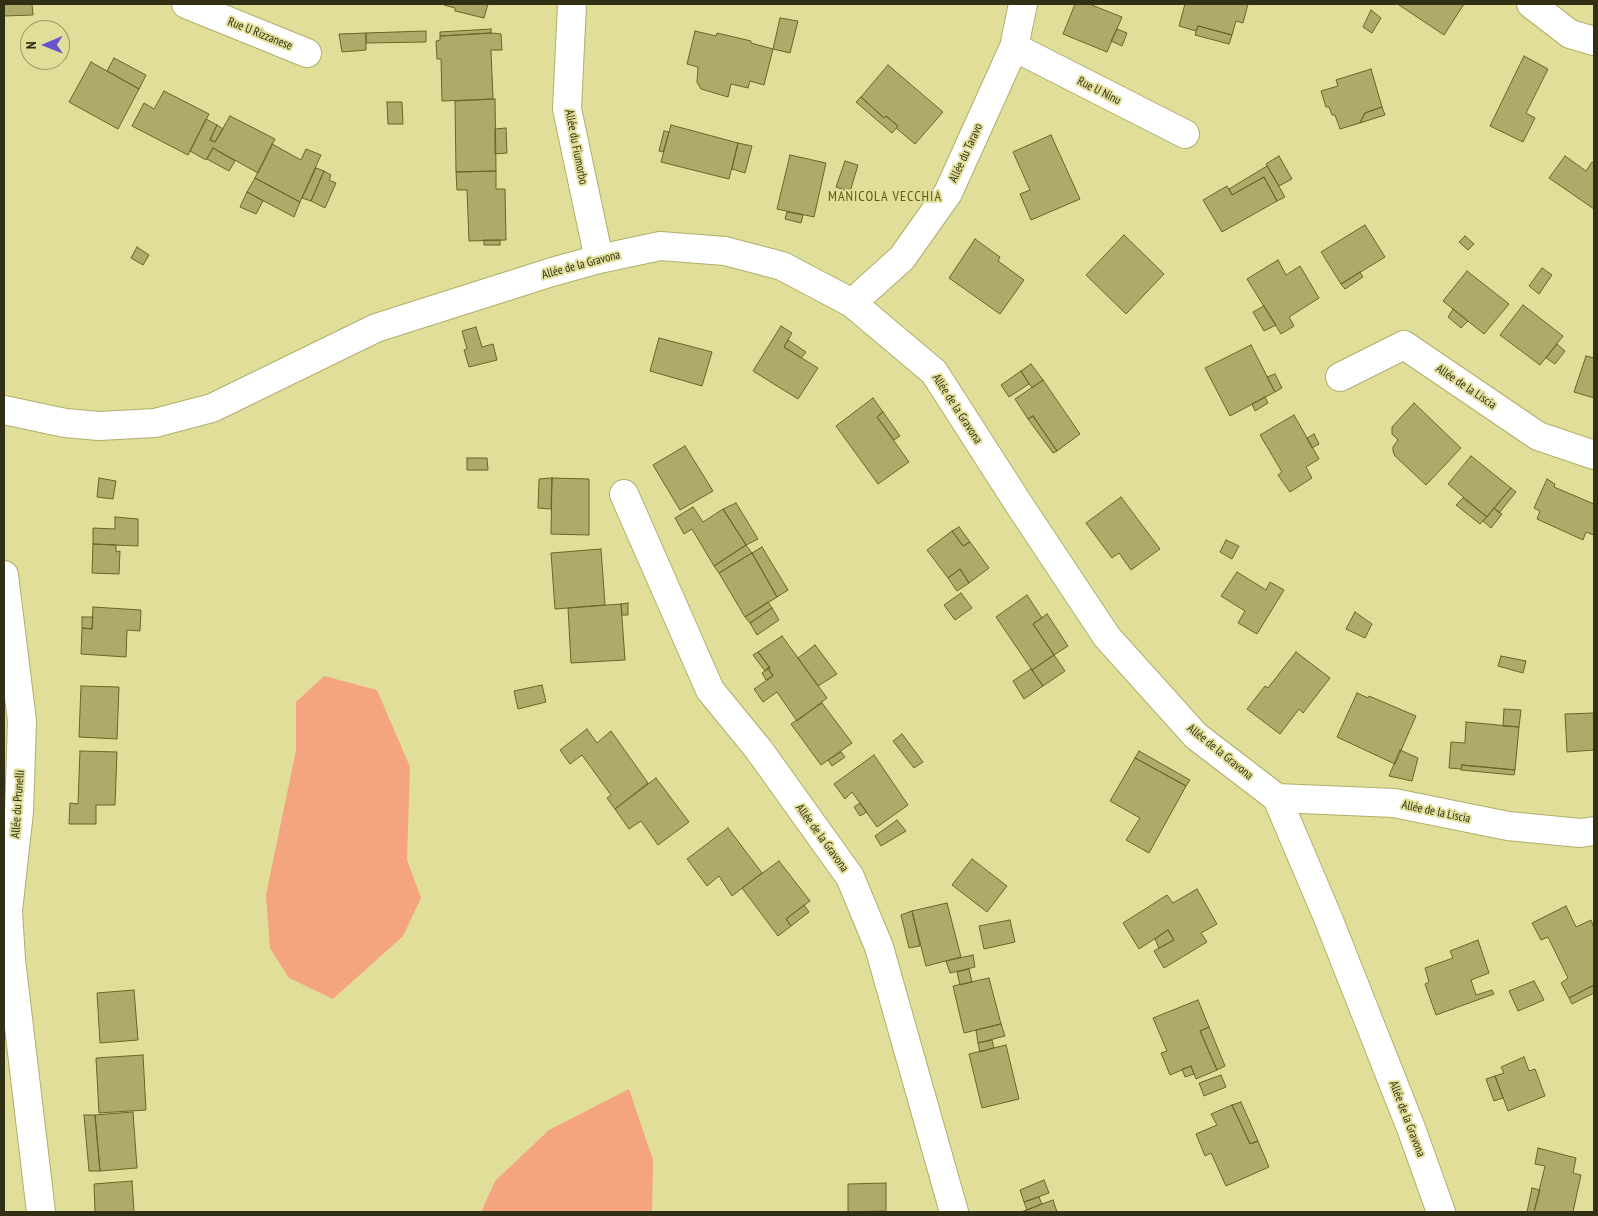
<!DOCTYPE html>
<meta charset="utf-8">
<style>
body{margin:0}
#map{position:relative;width:1598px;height:1216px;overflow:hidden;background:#e1de9a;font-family:"PT Sans Narrow",sans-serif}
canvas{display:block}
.frame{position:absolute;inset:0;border:5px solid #312f14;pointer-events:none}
.north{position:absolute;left:20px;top:20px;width:50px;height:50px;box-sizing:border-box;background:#e1de9a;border:1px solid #9b9864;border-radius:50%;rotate:269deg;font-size:14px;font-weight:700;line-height:20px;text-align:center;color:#312f14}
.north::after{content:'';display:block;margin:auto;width:18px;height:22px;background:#6754cd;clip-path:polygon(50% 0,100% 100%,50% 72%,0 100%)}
</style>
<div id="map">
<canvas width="1598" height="1216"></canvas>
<div class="frame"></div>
<div class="north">N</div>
</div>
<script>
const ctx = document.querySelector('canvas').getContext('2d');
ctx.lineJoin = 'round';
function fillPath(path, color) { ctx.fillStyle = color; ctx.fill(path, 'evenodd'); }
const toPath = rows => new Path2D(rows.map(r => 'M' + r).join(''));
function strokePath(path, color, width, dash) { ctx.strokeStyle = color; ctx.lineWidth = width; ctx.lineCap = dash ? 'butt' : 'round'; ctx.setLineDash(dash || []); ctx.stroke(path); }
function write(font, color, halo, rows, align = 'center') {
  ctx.font = font + ' "PT Sans Narrow",sans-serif'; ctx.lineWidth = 4; ctx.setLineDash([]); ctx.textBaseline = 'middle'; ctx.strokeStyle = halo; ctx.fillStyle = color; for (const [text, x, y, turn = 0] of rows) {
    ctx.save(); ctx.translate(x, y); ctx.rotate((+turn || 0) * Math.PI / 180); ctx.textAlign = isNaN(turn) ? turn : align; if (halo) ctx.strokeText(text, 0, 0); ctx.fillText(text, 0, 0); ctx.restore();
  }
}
fillPath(toPath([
 [324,676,377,690,410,767,407,860,421,898,403,936,333,999,289,978,270,948,266,895,296,750,296,702],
 [629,1089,653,1160,652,1212,481,1212,495,1181,549,1130]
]), '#f4a47f');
const building = toPath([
 [4,4,32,4,33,15,4,16,4,4],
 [444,4,488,4,484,18,455,11,455,8,444,5,444,4],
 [1075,4,1089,4,1122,17,1107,52,1063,34,1075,4],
 [1185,4,1248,4,1243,23,1236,21,1232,35,1198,26,1196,31,1179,26,1185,4],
 [1400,4,1464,4,1444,35,1399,5,1400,4],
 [1371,10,1381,18,1372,33,1363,27,1371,10],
 [780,18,798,21,790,53,773,49,780,18],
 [1198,26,1232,35,1229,44,1195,35,1198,26],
 [491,29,491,33,440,36,440,32,491,29],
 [1117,29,1127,33,1122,46,1111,41,1117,29],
 [426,31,426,42,366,43,366,33,426,31],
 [695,31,716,36,717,33,751,41,751,43,773,49,764,85,750,81,748,88,731,84,728,97,701,89,697,82,698,67,687,64,695,31],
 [366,33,366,50,342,52,339,34,366,33],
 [491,33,501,34,502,50,491,50,493,99,442,101,441,59,437,59,436,41,440,40,440,36,491,33],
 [1524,56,1548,69,1526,113,1535,118,1523,142,1490,126,1524,56],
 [114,58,146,75,139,89,107,71,114,58],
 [91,62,139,89,118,129,69,102,91,62],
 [888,65,943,112,915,144,896,128,898,126,886,116,884,118,861,97,888,65],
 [1371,69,1382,107,1365,113,1360,123,1340,129,1335,115,1332,115,1329,107,1326,107,1321,91,1338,86,1336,80,1371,69],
 [164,91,209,114,188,155,132,126,144,103,154,109,164,91],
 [861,97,884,118,886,116,898,126,892,133,856,102,861,97],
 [495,99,496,171,456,172,455,101,495,99],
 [387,102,402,102,403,124,388,124,387,102],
 [1382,107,1385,115,1360,123,1365,113,1382,107],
 [230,116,275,139,258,173,213,148,206,160,190,151,206,119,217,125,210,140,215,142,230,116],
 [217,125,223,129,215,142,210,140,217,125],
 [671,125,738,143,729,179,661,162,671,125],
 [506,128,507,153,495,154,495,129,506,128],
 [664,131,669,132,663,152,659,151,664,131],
 [1051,135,1080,199,1031,220,1020,194,1030,190,1013,152,1051,135],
 [738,143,752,146,745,173,732,169,738,143],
 [272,144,301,160,306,149,321,155,300,202,255,178,272,144],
 [213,148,235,161,229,171,207,159,213,148],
 [790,155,826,163,814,217,777,209,790,155],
 [1279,156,1292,179,1279,186,1266,164,1279,156],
 [1565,156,1586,171,1592,162,1594,163,1594,209,1549,178,1565,156],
 [845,161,858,165,850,192,836,187,845,161],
 [1267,166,1285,197,1277,201,1264,177,1232,195,1229,189,1267,166],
 [316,168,324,171,311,201,302,198,316,168],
 [324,171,331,175,329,180,336,183,325,208,311,201,324,171],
 [496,171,496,189,505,189,506,240,469,241,467,190,457,190,456,172,496,171],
 [1264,177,1277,201,1222,232,1203,200,1227,186,1232,195,1264,177],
 [255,178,300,202,294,217,247,192,255,178],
 [247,192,263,201,256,214,240,207,247,192],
 [787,212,803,215,801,223,785,219,787,212],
 [1365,225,1385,257,1341,284,1321,252,1365,225],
 [1124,235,1164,274,1126,314,1086,275,1124,235],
 [1465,236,1474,244,1468,250,1459,242,1465,236],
 [975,239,1000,257,998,261,1024,280,1000,314,949,278,975,239],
 [484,240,500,240,500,245,484,245,484,240],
 [137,247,149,255,143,265,131,258,137,247],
 [1278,260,1286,275,1300,266,1319,298,1289,317,1294,326,1281,334,1247,279,1278,260],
 [1542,268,1552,275,1539,294,1529,286,1542,268],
 [1467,271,1509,304,1484,334,1443,301,1467,271],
 [1360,272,1363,277,1345,289,1341,284,1360,272],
 [1523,305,1563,336,1540,365,1500,335,1523,305],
 [1264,306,1276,325,1264,331,1253,312,1264,306],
 [1453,309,1468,321,1461,328,1448,317,1453,309],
 [781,326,792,333,784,347,818,368,798,399,753,371,781,326],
 [476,327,482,347,493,344,497,360,469,367,464,350,467,349,462,331,476,327],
 [659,338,712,352,702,386,650,371,659,338],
 [788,340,806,352,801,358,784,347,788,340],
 [1557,344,1565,351,1555,364,1546,358,1557,344],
 [1251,345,1275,392,1230,416,1205,368,1251,345],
 [1586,356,1594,358,1594,398,1574,392,1586,356],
 [1031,364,1043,380,1032,388,1021,371,1031,364],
 [1021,371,1029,384,1009,397,1001,385,1021,371],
 [1275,374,1282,388,1275,392,1267,377,1275,374],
 [1043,380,1080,434,1057,451,1033,416,1028,419,1015,399,1043,380],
 [1265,397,1268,403,1255,411,1252,404,1265,397],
 [873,398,883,412,877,417,909,462,878,484,836,426,873,398],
 [1414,403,1461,448,1426,485,1395,456,1393,451,1393,447,1398,440,1392,434,1392,427,1414,403],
 [883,412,900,436,894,440,877,417,883,412],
 [1294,415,1319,459,1306,467,1312,478,1290,492,1278,475,1282,472,1260,435,1294,415],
 [1033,416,1057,451,1053,453,1028,419,1033,416],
 [1314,434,1319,444,1312,448,1307,438,1314,434],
 [685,446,713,491,680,510,653,465,685,446],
 [1471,456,1511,488,1487,517,1448,484,1471,456],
 [467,458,487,458,488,470,467,470,467,458],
 [99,478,116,481,113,499,97,497,99,478],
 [552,478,589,479,589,535,551,534,552,478],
 [552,478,551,509,538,508,539,479,552,478],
 [1547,479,1555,484,1554,487,1594,504,1594,535,1586,532,1583,540,1537,519,1540,511,1534,508,1547,479],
 [1511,488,1516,492,1499,513,1494,508,1511,488],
 [1121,497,1160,549,1131,570,1119,553,1112,558,1086,523,1121,497],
 [1463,498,1487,517,1480,524,1456,505,1463,498],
 [736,503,758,539,746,545,723,509,736,503],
 [693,507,703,522,723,509,746,545,714,566,692,529,684,534,675,518,693,507],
 [1494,508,1502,514,1491,528,1483,521,1494,508],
 [115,517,138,519,138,546,93,544,93,528,115,529,115,517],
 [959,527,970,542,963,546,952,531,959,527],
 [952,531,963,546,970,542,989,568,969,583,960,569,948,578,927,550,952,531],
 [1226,540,1239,546,1232,559,1220,552,1226,540],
 [93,544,116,545,116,552,120,551,119,574,92,573,93,544],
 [746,545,752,553,719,573,714,566,746,545],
 [762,547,788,590,777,597,752,553,762,547],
 [601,549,605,605,555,609,551,553,601,549],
 [752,553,777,597,745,617,719,573,752,553],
 [960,569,969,583,957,591,948,578,960,569],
 [1237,572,1266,590,1270,582,1284,590,1257,634,1238,623,1245,611,1221,596,1237,572],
 [961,593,972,608,955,620,944,605,961,593],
 [1027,595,1042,618,1033,624,1054,655,1032,670,996,617,1027,595],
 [768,602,772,608,750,623,745,617,768,602],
 [628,603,628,615,622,615,621,604,628,603],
 [621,604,625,660,571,663,568,608,621,604],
 [93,607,141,610,140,631,127,630,126,657,81,654,82,628,92,629,93,607],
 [772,608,779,620,757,635,750,623,772,608],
 [1355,612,1372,624,1365,638,1346,629,1355,612],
 [1047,614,1068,646,1054,655,1033,624,1047,614],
 [82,617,93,617,92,629,82,628,82,617],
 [782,636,827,698,797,721,777,692,763,702,754,689,773,676,768,668,770,668,758,652,782,636],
 [815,645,837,674,818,686,798,658,815,645],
 [758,652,770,668,765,671,753,655,758,652],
 [1296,652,1330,678,1303,713,1299,709,1280,734,1247,709,1265,686,1268,688,1296,652],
 [1054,655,1065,671,1043,686,1032,670,1054,655],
 [1501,656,1526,661,1523,673,1498,666,1501,656],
 [768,668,773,676,766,680,762,673,768,668],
 [1031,669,1043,686,1024,699,1013,681,1031,669],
 [542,685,546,702,518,709,514,691,542,685],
 [81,686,119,687,117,739,79,737,81,686],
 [1357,693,1368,698,1369,696,1416,716,1395,764,1337,737,1357,693],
 [822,703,852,743,821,765,791,724,822,703],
 [1504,709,1521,710,1519,727,1503,726,1504,709],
 [1594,713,1594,750,1567,752,1565,714,1594,713],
 [1466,722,1519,727,1515,770,1462,765,1461,769,1449,768,1451,742,1465,743,1466,722],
 [587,729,597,743,611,731,648,783,615,809,607,798,611,795,582,755,570,764,560,750,587,729],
 [902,734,923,762,914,768,893,741,902,734],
 [1400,750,1418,758,1412,781,1389,776,1400,750],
 [80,751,117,752,115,805,96,805,96,824,69,824,70,803,78,804,80,751],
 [1139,751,1190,780,1186,786,1135,758,1139,751],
 [841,752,845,757,832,766,828,760,841,752],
 [874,755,908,805,877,827,852,792,845,799,834,784,874,755],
 [1135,758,1186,786,1149,853,1126,840,1140,818,1110,801,1135,758],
 [1462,765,1515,770,1514,775,1461,770,1462,765],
 [656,778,689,822,658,845,641,821,629,829,615,809,656,778],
 [860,803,867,812,860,816,854,807,860,803],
 [897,820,906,831,881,846,875,836,897,820],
 [728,828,762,873,732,896,719,876,707,886,687,859,728,828],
 [972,859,1007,886,987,912,952,885,972,859],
 [779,861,810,901,786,919,791,926,778,936,742,888,779,861],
 [1197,889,1217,924,1201,933,1207,942,1164,968,1154,951,1174,940,1168,930,1139,949,1123,923,1167,895,1173,903,1197,889],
 [947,903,961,957,926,966,912,911,947,903],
 [804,905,809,912,791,926,786,919,804,905],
 [1566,906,1576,927,1591,920,1594,928,1594,985,1569,998,1561,983,1568,978,1548,937,1541,940,1532,923,1566,906],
 [912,911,920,946,909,948,901,915,912,911],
 [1010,920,1015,942,984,949,979,926,1010,920],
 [1168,930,1174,940,1159,948,1155,939,1168,930],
 [1478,940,1489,973,1471,980,1476,995,1492,990,1494,994,1436,1015,1425,984,1429,982,1425,968,1453,958,1450,951,1478,940],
 [973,955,975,967,950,973,946,961,973,955],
 [969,969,972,982,960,985,957,972,969,969],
 [989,978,1001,1024,964,1033,953,986,989,978],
 [1534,981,1544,1000,1518,1011,1509,991,1534,981],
 [1594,985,1594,993,1572,1004,1569,998,1594,985],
 [134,990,138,1040,100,1043,97,993,134,990],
 [1198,1000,1209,1027,1200,1031,1217,1070,1196,1079,1191,1066,1170,1075,1161,1053,1167,1051,1153,1018,1198,1000],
 [1001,1024,1005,1036,978,1043,976,1030,1001,1024],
 [1209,1027,1225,1066,1217,1070,1200,1031,1209,1027],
 [992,1040,994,1048,980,1052,978,1043,992,1040],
 [1006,1045,1019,1099,982,1108,969,1054,1006,1045],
 [143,1055,146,1110,99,1113,96,1058,143,1055],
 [1524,1057,1529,1071,1535,1069,1545,1096,1508,1111,1495,1076,1504,1073,1501,1067,1524,1057],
 [1191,1066,1194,1074,1185,1077,1182,1069,1191,1066],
 [1221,1075,1226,1087,1204,1096,1199,1083,1221,1075],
 [1495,1076,1503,1098,1494,1101,1486,1079,1495,1076],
 [1241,1102,1258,1141,1250,1144,1232,1105,1241,1102],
 [1232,1105,1250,1144,1258,1141,1269,1167,1226,1186,1211,1153,1205,1156,1196,1134,1217,1125,1211,1114,1232,1105],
 [133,1112,137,1168,100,1171,95,1115,133,1112],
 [84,1115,95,1115,100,1171,89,1171,84,1115],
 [1538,1148,1576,1158,1573,1173,1581,1175,1573,1212,1534,1212,1545,1166,1535,1164,1538,1148],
 [1044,1180,1049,1193,1024,1202,1020,1190,1044,1180],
 [132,1181,134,1212,95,1212,94,1184,132,1181],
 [886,1183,886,1211,848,1212,848,1184,886,1183],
 [1532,1188,1540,1190,1534,1212,1527,1212,1532,1188],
 [1039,1197,1042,1204,1027,1210,1024,1202,1039,1197],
 [1053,1200,1057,1212,1021,1212,1042,1204,1053,1200]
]);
fillPath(building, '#aeab6a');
strokePath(building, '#696523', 1);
const minor = toPath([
 [186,4,307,53],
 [572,4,567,109,599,259],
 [1531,4,1570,34,1594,41],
 [1014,47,1185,134],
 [852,303,902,258,948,193,1014,47,1023,4],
 [1340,377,1404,345,1538,436,1594,455],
 [4,410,65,423,99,426,155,423,212,408,376,328,552,272,599,259,660,246,725,251,782,266,852,303,934,372,1020,506,1107,637,1196,736,1277,798,1328,918,1411,1128,1441,1212],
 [624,494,710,690,759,750,850,877,879,947,954,1212],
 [4,575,22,721,19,812,8,911,11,960,41,1212],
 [1277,798,1394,803,1508,826,1580,833,1594,831]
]);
strokePath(minor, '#b1ae6c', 30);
strokePath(minor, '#fff', 28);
write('12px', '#312f14', '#e1de9a', [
 ["Rue U Rizzanese",260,34,22],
 ["Rue U Ninu",1099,91,27],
 ["Allée du Fiumorbo",576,147,79],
 ["Allée du Taravo",966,153,-65],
 ["Allée de la Gravona",581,265,-15],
 ["Allée de la Liscia",1466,387,34],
 ["Allée de la Gravona",957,409,57],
 ["Allée de la Gravona",1220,752,39],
 ["Allée du Prunelli",18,804,-86],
 ["Allée de la Liscia",1436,812,12],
 ["Allée de la Gravona",822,838,54],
 ["Allée de la Gravona",1407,1119,69]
]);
ctx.letterSpacing = '1px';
write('14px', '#5e5a16', '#e1de9a', [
 ["MANICOLA VECCHIA",885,197]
]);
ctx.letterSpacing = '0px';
</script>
